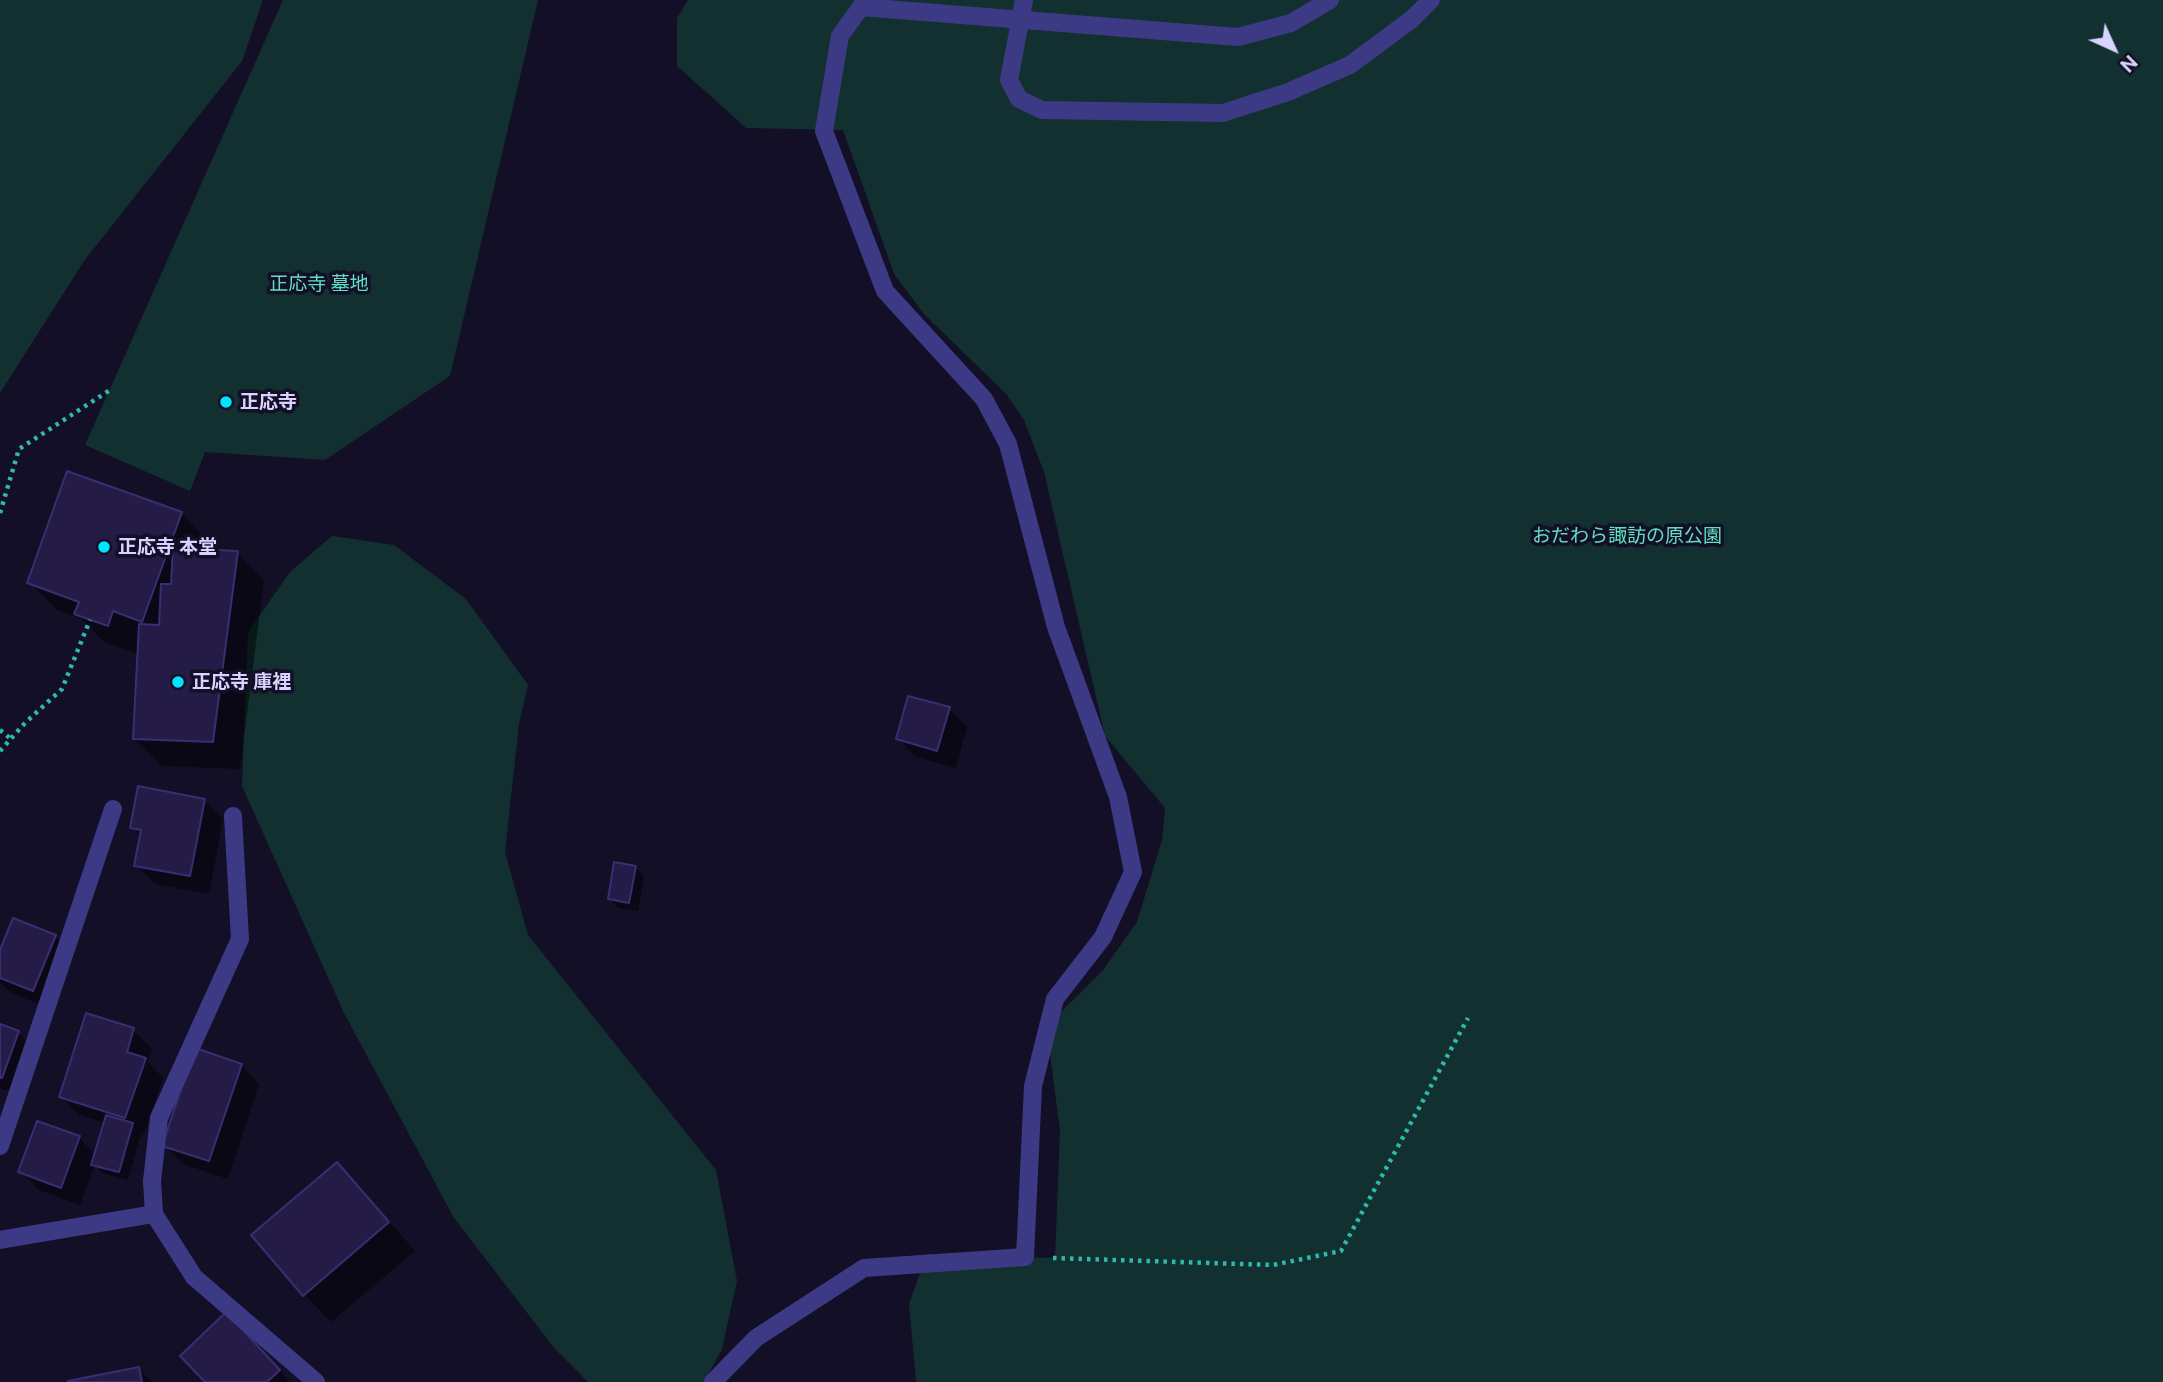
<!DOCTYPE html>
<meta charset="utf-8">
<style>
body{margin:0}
#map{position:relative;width:2163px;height:1382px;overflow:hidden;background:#130f26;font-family:"Public Sans",sans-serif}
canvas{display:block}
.north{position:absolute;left:2079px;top:14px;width:70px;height:70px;-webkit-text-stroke:5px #130f26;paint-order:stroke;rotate:135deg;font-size:19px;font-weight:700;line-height:28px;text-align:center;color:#d9d4ff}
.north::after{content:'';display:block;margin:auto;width:24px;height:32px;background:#d9d4ff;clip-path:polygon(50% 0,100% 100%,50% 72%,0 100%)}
</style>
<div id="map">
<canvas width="2163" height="1382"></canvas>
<div class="north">N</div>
</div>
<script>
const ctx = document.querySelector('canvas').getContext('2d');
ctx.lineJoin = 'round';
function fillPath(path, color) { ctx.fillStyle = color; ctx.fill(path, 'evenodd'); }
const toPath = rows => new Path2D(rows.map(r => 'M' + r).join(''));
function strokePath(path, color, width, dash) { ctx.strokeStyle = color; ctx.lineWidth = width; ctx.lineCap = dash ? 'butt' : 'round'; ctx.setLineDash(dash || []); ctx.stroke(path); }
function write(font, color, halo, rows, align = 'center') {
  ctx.font = font + ' "Public Sans","Noto Sans JP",sans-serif'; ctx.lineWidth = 7; ctx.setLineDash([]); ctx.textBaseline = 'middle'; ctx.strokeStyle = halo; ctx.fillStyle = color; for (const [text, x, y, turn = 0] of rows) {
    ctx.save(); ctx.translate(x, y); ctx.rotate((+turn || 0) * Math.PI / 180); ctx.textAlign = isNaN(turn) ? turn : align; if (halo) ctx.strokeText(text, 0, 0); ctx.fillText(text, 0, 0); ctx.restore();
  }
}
fillPath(toPath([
 [0,0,263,0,242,61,84,261,0,393],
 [283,0,538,0,450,376,325,460,205,452,190,491,85,445],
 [688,0,2163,0,2163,1382,916,1382,909,1304,927,1254,1055,1258,1060,1131,1049,1046,1058,1015,1103,970,1137,922,1162,840,1165,808,1105,736,1044,472,1024,420,1006,394,924,314,894,274,843,130,746,128,677,66,677,18],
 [332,536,394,545,466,599,528,685,519,724,505,852,528,935,716,1170,737,1281,722,1349,704,1382,588,1382,555,1349,454,1218,344,1013,242,786,248,632,290,572]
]), '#12302f');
fillPath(toPath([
 [181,513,208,541,205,551,237,553,264,580,240,769,162,766,134,739,138,645,136,653,104,642,82,619,57,610,29,582],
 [949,709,967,727,956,768,916,757,898,738],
 [204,800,223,819,209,894,155,884,136,865,142,837,132,827],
 [635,867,644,876,638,911,618,908,609,899],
 [55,936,74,955,52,1009,11,993,0,982,0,955],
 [0,1026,18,1033,37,1051,21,1096,0,1088],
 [133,1030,152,1049,148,1062,163,1078,144,1135,141,1134,128,1180,102,1173,95,1165,80,1205,39,1190,20,1171,38,1123,79,1138,96,1155,105,1123,79,1115,61,1096],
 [241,1065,259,1084,228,1179,183,1164,164,1145],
 [337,1164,364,1192,415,1251,331,1322,304,1294],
 [245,1333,290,1382,207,1382],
 [139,1369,152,1382,72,1382]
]), '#0007');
const building = toPath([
 [67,471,182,512,142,622,113,611,108,626,74,614,79,602,27,583,67,471],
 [173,548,238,551,213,742,133,739,139,624,159,625,161,584,171,584,173,548],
 [908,696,950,707,937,751,896,739,908,696],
 [138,786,205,799,190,876,134,866,141,830,130,828,138,786],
 [614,862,636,866,629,903,608,899,614,862],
 [13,918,56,935,33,991,0,978,0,950,13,918],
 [86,1013,134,1028,127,1052,146,1058,125,1118,59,1097,86,1013],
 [0,1024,19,1031,2,1078,0,1078,0,1024],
 [195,1048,242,1064,209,1161,162,1146,195,1048],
 [106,1115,133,1123,119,1172,91,1165,106,1115],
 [37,1121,80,1136,61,1188,18,1172,37,1121],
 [337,1162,389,1222,303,1296,251,1235,337,1162],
 [226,1312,280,1370,267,1382,205,1382,180,1356,226,1312],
 [139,1367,142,1382,68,1382,68,1381,139,1367]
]);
fillPath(building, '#241b47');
strokePath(building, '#3b2d73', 2);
strokePath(toPath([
 [0,513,19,449,110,390],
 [0,730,11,739],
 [0,751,25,723,62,689,90,620],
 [1053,1258,1273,1265,1341,1251,1468,1018]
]), '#2fb8b0', 4.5, [3.5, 5]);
strokePath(toPath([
 [1024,0,1009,80,1019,99,1042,110,1223,113,1288,92,1350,65,1412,19,1431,0],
 [0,1146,113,809],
 [152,1181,159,1118,240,939,233,816]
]), '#3d3a85', 18);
strokePath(toPath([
 [861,7,1238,37,1291,23,1330,0],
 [152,1181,154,1214,194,1277,316,1382],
 [0,1240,154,1214],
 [713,1382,756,1338,864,1268,1025,1257,1033,1086,1055,999,1103,937,1133,872,1118,797,1056,627,1008,444,984,399,885,291,824,131,840,36,866,0]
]), '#3d3a85', 18);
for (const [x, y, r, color] of [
 [226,402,7,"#00e5ff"],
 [104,547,7,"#00e5ff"],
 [178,682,7,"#00e5ff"]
]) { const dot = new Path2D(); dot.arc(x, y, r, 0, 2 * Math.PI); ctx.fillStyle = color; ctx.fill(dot); strokePath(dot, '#130f26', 2.5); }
write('19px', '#5fe0c0', '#130f26', [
 ["正応寺 墓地",319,284],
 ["おだわら諏訪の原公園",1627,536]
]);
write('bold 19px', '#d9d4ff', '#130f26', [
 ["正応寺",240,402],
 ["正応寺 本堂",118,547],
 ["正応寺 庫裡",192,682]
], 'left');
</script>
